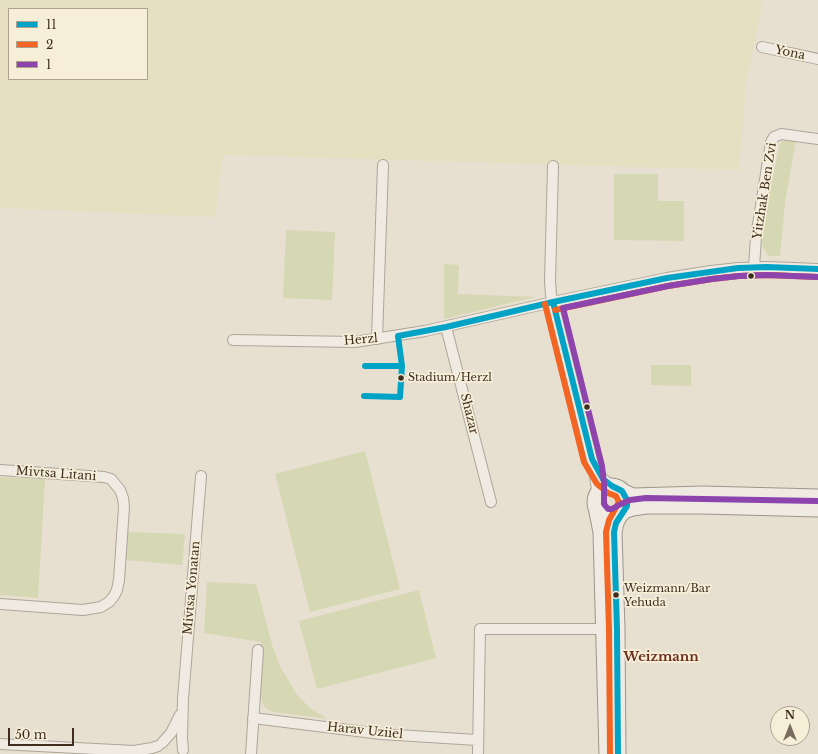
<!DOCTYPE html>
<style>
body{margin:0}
#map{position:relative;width:818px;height:754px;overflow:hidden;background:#e7e0d1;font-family:"Libre Baskerville",serif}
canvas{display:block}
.legend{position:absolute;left:8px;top:8px;width:140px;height:72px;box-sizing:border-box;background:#f7eed8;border:1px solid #ada18e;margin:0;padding:5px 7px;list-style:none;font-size:12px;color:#3d2e20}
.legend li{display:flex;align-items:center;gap:8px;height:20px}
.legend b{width:20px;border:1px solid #ada18e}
.north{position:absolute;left:770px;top:706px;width:40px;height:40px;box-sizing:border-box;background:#f7eed8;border:1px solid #ada18e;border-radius:50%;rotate:0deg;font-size:11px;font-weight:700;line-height:16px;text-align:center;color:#3d2e20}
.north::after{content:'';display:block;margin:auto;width:14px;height:18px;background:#786c5e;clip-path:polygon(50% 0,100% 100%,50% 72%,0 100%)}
.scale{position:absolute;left:8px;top:728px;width:66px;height:18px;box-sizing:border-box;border:2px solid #3d2e20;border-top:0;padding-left:5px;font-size:12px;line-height:14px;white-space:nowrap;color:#3d2e20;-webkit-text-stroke:3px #f7eed8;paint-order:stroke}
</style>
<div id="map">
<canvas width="818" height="754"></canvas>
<ul class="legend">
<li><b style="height:5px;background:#03a3c5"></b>11</li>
<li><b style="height:5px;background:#f26522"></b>2</li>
<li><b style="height:5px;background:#8e44ad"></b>1</li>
</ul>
<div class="north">N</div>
<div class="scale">50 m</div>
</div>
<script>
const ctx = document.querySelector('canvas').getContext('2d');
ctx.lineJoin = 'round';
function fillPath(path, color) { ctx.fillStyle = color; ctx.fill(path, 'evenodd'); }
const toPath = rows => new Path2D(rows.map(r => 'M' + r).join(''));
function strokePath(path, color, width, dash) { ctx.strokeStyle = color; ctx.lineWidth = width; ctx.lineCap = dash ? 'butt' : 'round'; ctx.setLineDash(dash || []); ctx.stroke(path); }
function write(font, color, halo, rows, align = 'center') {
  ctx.font = font + ' "Libre Baskerville",serif'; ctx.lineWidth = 3.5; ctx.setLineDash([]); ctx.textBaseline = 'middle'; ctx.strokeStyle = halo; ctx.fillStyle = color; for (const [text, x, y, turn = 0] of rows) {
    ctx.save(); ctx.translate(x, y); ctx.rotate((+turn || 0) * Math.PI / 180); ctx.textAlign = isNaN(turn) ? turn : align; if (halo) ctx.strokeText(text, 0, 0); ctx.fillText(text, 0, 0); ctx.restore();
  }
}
fillPath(toPath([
 [0,0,763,0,746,83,739,170,223,155,215,217,0,208],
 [9,9,147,9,147,79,9,79]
]), '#e6dfc2');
fillPath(toPath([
 [787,140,796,140,785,202,780,256,769,256,765,251,762,245,762,232,766,211,779,147,781,142],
 [614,174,658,174,658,201,684,201,684,241,614,240],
 [286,230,335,232,332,300,283,298],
 [444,264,459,265,458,294,535,297,444,319],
 [651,365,691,365,691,386,651,385],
 [365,451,400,589,310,612,275,474],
 [0,477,45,479,38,598,0,595],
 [128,532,185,534,182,565,125,560],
 [207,582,256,584,273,648,281,668,297,695,311,709,328,719,273,712,267,709,263,705,261,697,261,642,204,633],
 [419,590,436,658,317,689,299,621]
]), '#d6d7b3');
const street = toPath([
 [762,47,818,59],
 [553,166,550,281,551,295,594,468,597,490,596,502],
 [754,267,756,237,771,142,774,137,781,134,818,139],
 [446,327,491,502],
 [377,339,383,165],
 [233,340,355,342,425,331,553,302,667,278,711,271,738,268,767,267,818,269],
 [596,468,603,479,612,486],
 [0,470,104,477,111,479,120,490,123,498,124,507,119,580,117,590,114,596,109,602,101,607,83,610,0,604],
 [253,718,381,734,477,740],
 [162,743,171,733,180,715],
 [0,744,134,751,152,748,158,746],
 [183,750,182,738,183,699,201,476],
 [251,754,258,650],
 [478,754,480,629,610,629]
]);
const secondary = toPath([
 '595 502a16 16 0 1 1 32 0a16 16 0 1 1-32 0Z',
 [622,491,633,496,703,494,818,497],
 [596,507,601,532,607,754],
 [624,511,633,508,646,506,703,506,818,509],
 [618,754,617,629,614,532,616,523,620,515]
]);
strokePath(street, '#ada599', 12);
strokePath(secondary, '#9c958a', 17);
strokePath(street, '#efebe3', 10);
strokePath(secondary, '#efebe3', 15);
strokePath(toPath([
 [553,302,592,459,603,479,612,486,622,491,627,500,627,506,616,523,614,532,617,629,618,754],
 [398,336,446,327,553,302,667,278,738,268,767,267,818,269],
 [365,366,402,366],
 [364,396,400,397,402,366,398,336]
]), '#03a3c5', 6);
strokePath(toPath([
 [545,304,584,462,597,484,608,493,616,496,619,502,609,520,606,532,609,629,610,754],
 [555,310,668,286,712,279,739,276,767,275,818,277]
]), '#f26522', 6);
strokePath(toPath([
 [818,277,767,275,739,276,712,279,668,286,563,308,602,466,604,483,604,504,608,509,612,509,621,504,630,500,646,498,818,501]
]), '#8e44ad', 6);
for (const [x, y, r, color] of [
 [751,276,3.5,"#3d2e20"],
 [401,378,3.5,"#3d2e20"],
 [587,407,3.5,"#3d2e20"],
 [616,595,3.5,"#3d2e20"]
]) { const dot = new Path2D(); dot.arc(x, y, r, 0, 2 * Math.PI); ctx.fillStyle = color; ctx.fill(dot); strokePath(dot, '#f7eed8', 1.5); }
write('11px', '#3d2e20', '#f7eed8', [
 ["Stadium/Herzl",408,378],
 ["Weizmann/Bar",624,589],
 ["Yehuda",624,603]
], 'left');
write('12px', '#3d2e20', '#f7eed8', [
 ["Yona",790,53,12],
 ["Yitzhak Ben Zvi",765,191,-81],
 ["Herzl",361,340,-5],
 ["Shazar",469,414,76],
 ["Mivtsa Litani",56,474,4],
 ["Mivtsa Yonatan",192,588,-85],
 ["Harav Uziiel",365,731,6]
]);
write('bold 13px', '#6b2e1e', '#f7eed8', [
 ["Weizmann",661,657]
]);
</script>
